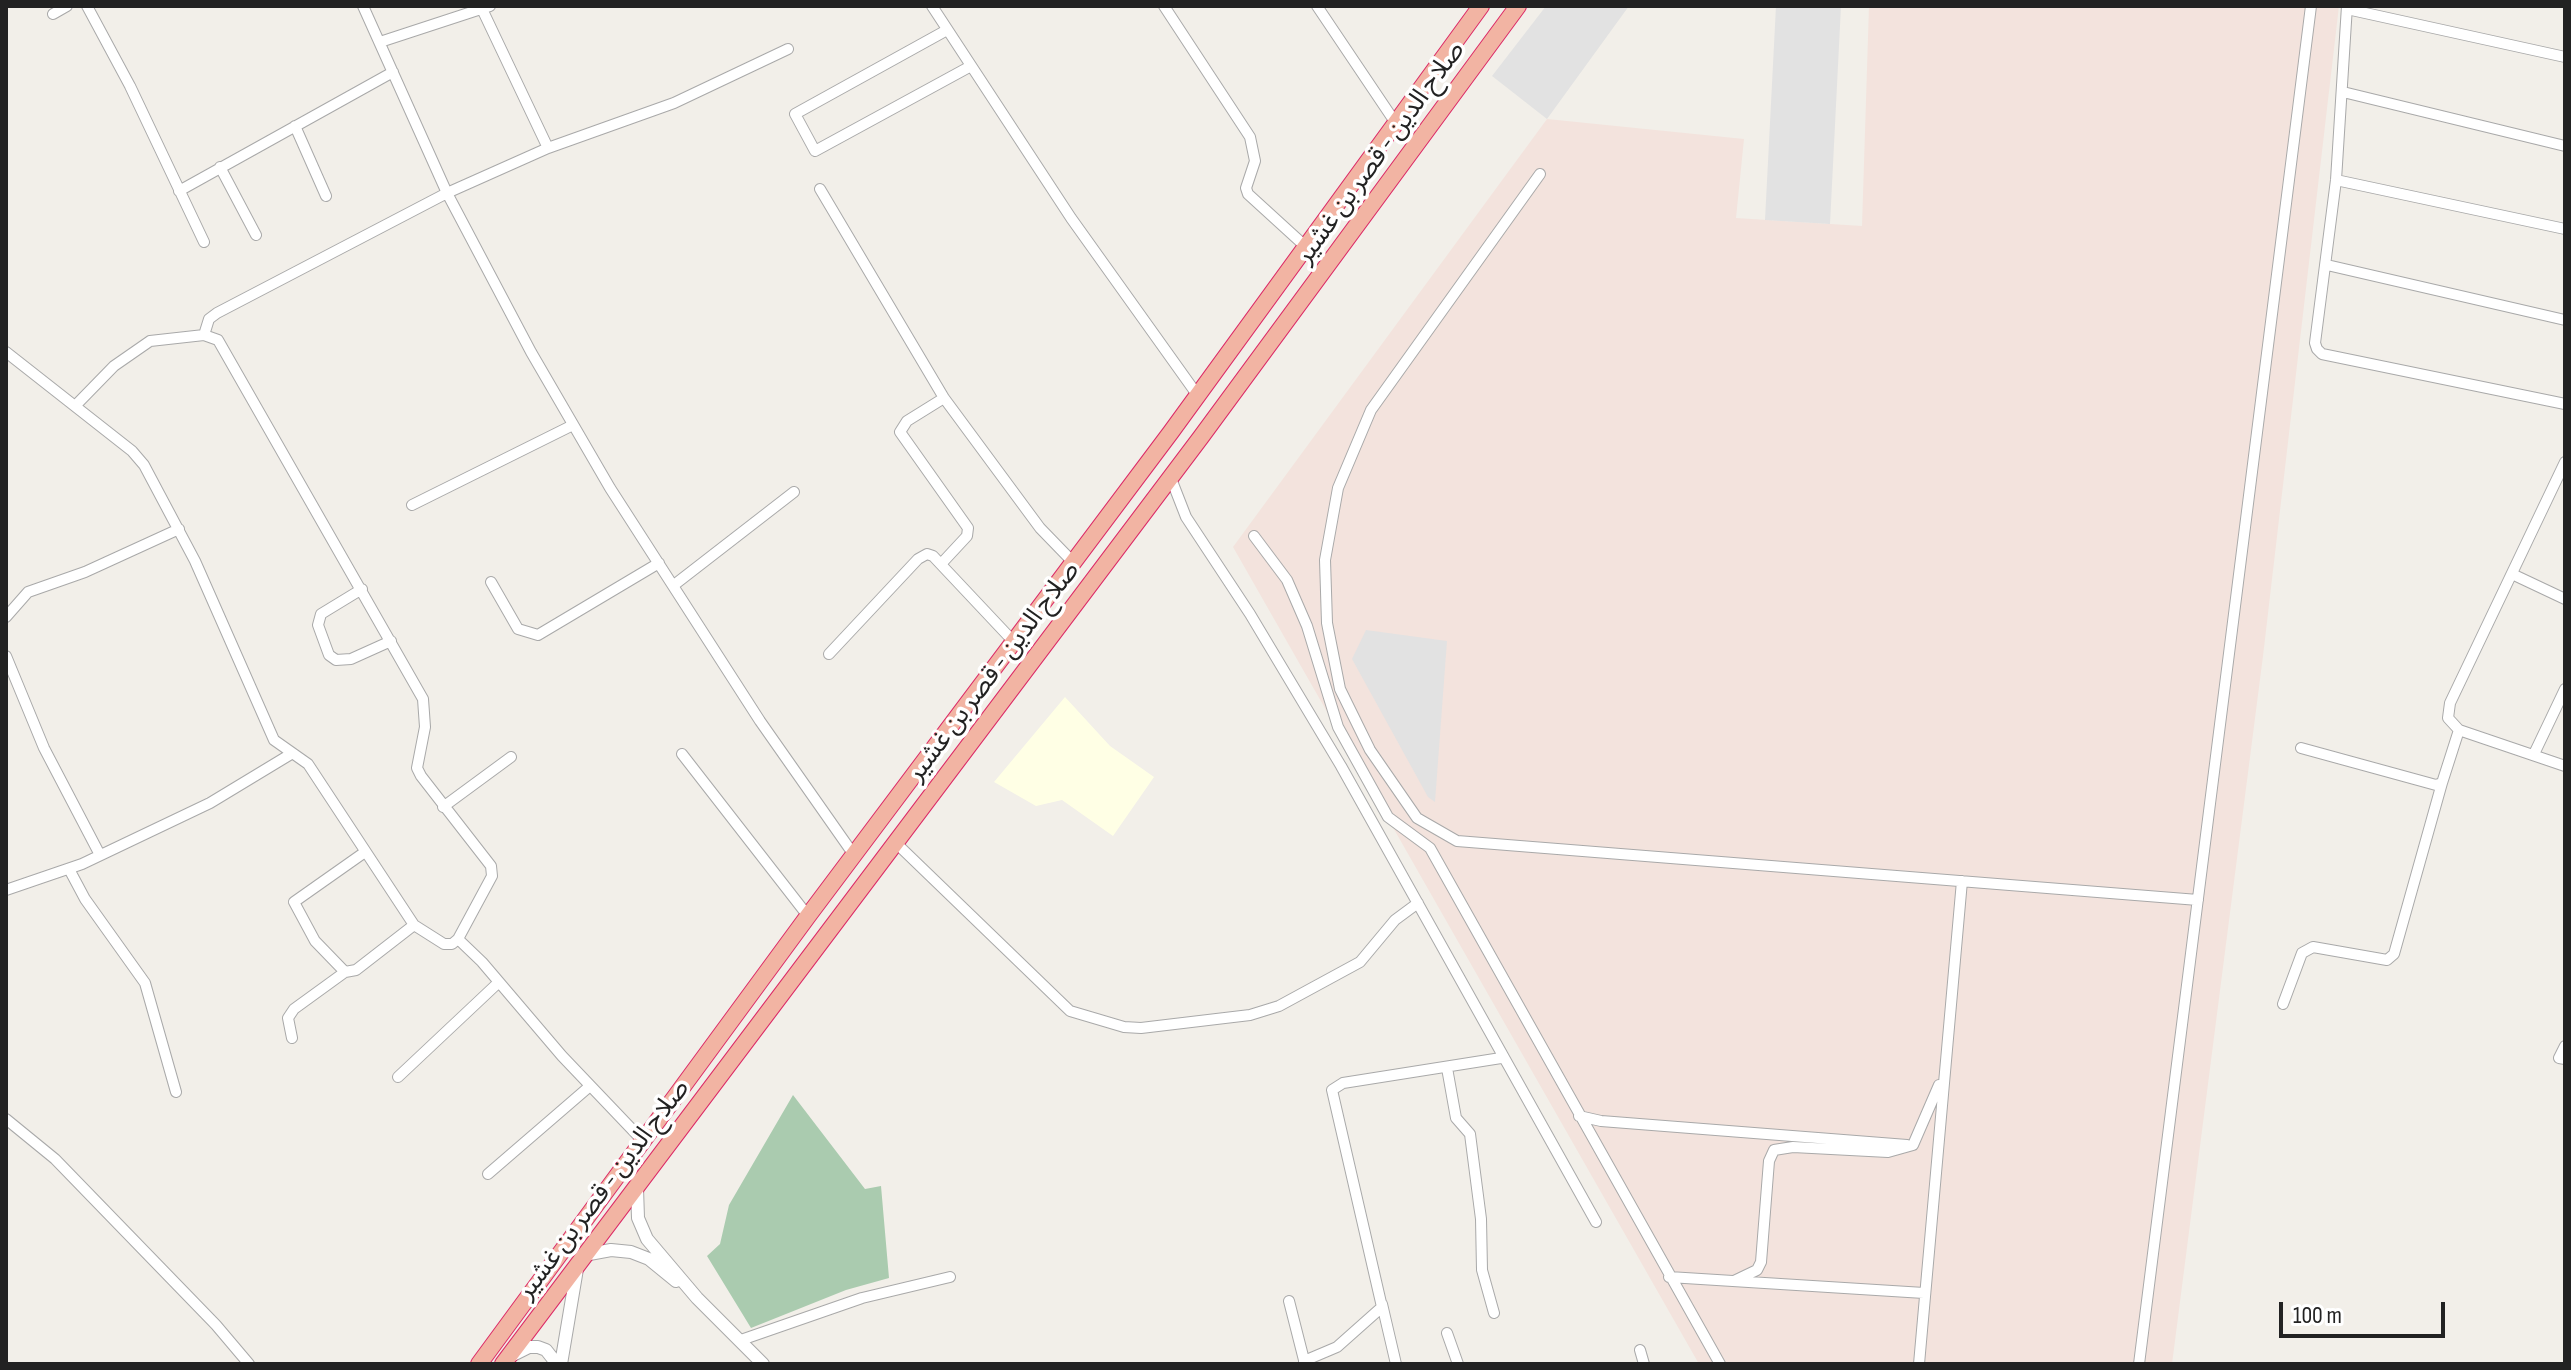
<!DOCTYPE html>
<meta charset="utf-8">
<style>
body{margin:0}
#map{position:relative;width:2571px;height:1370px;overflow:hidden;background:#f2efe9;font-family:"Sofia Sans Condensed",sans-serif}
canvas{display:block}
.frame{position:absolute;inset:0;border:8px solid #222;pointer-events:none}
.scale{position:absolute;left:2279px;top:1302px;width:166px;height:36px;box-sizing:border-box;border:4px solid #222;border-top:0;padding-left:10px;font-size:24px;line-height:28px;white-space:nowrap;color:#222;-webkit-text-stroke:6px #fff;paint-order:stroke}
</style>
<div id="map">
<canvas width="2571" height="1370"></canvas>
<div class="frame"></div>
<div class="scale">100 m</div>
</div>
<script>
const ctx = document.querySelector('canvas').getContext('2d');
ctx.lineJoin = 'round';
function fillPath(path, color) { ctx.fillStyle = color; ctx.fill(path, 'evenodd'); }
const toPath = rows => new Path2D(rows.map(r => 'M' + r).join(''));
function strokePath(path, color, width, dash) { ctx.strokeStyle = color; ctx.lineWidth = width; ctx.lineCap = dash ? 'butt' : 'round'; ctx.setLineDash(dash || []); ctx.stroke(path); }
function write(font, color, halo, rows, align = 'center') {
  ctx.font = font + ' "Sofia Sans Condensed","Noto Sans Arabic",sans-serif'; ctx.lineWidth = 7; ctx.setLineDash([]); ctx.textBaseline = 'middle'; ctx.strokeStyle = halo; ctx.fillStyle = color; for (const [text, x, y, turn = 0] of rows) {
    ctx.save(); ctx.translate(x, y); ctx.rotate((+turn || 0) * Math.PI / 180); ctx.textAlign = isNaN(turn) ? turn : align; if (halo) ctx.strokeText(text, 0, 0); ctx.fillText(text, 0, 0); ctx.restore();
  }
}
fillPath(toPath([
 [1065,697,1110,746,1154,777,1113,836,1062,800,1036,806,994,782]
]), '#ffffe5');
fillPath(toPath([
 [1869,6,2339,6,2263,656,2172,1364,1699,1364,1233,547,1547,119,1744,139,1736,218,1862,226]
]), '#f3e3dd');
fillPath(toPath([
 [793,1095,865,1189,881,1186,889,1278,846,1290,751,1328,707,1256,720,1244,729,1205]
]), '#aacbaf');
fillPath(toPath([
 [1546,6,1629,6,1547,119,1492,76],
 [1776,6,1841,6,1830,224,1765,220],
 [1366,630,1447,641,1435,802,1428,797,1352,659]
]), '#e2e2e2');
const minor = toPath([
 [87,6,130,86,204,242],
 [363,6,447,193,531,352,610,488,760,721,854,855],
 [932,6,1071,218,1196,393],
 [1164,6,1250,137,1255,161,1246,188,1248,194,1305,246],
 [1317,6,1395,122],
 [2347,6,2336,180,2315,343,2317,349,2322,354,2565,404],
 [482,9,548,148],
 [2347,9,2565,57],
 [53,14,67,6],
 [947,30,795,114,815,151,971,66],
 [380,42,490,6],
 [2343,92,2565,146],
 [295,126,326,196],
 [220,167,256,235],
 [1540,174,1371,410,1338,488,1325,560,1327,623,1340,689,1370,750,1417,818,1457,841,2198,900],
 [2336,180,2565,229],
 [820,189,944,398,1040,528,1072,561],
 [179,191,393,72],
 [2327,265,2565,320],
 [204,335,209,319,217,313,447,193,548,148,674,103,788,49],
 [6,352,132,451,144,465,195,561,274,740,308,764,414,925,444,944,452,944,458,939,482,962,562,1056,644,1142],
 [75,406,114,366,150,341,204,335,218,340,423,699,425,727,417,768,421,776,491,866,492,876,458,939],
 [2565,462,2450,703,2448,718,2459,730,2565,766],
 [1170,476,1186,517,1250,614,1341,766,1596,1222],
 [412,505,573,425],
 [1254,536,1287,580,1307,626,1338,727,1388,817,1430,848,1720,1364],
 [941,564,967,536,968,528,900,432,907,421,944,398],
 [2512,574,2565,599],
 [491,582,518,629,538,635,659,563],
 [674,585,794,492],
 [362,589,321,614,318,625,329,655,336,660,351,659,391,641],
 [6,617,28,592,85,572,179,529],
 [829,654,918,559,927,554,933,556,1013,641],
 [6,656,44,748,100,855],
 [2301,748,2436,785,2442,783,2459,730],
 [682,754,808,916],
 [2534,754,2565,689],
 [443,807,511,757],
 [896,843,1070,1011,1124,1027,1141,1028,1250,1015,1279,1006,1360,962,1395,920,1418,903],
 [69,869,85,899,145,983,176,1092],
 [6,890,82,864,210,803,291,754],
 [345,972,315,941,294,902,365,852],
 [2283,1004,2302,953,2313,947,2387,960,2394,954,2442,783],
 [292,1038,288,1018,294,1009,345,972,356,970,414,925],
 [2565,1046,2559,1058,2565,1059],
 [1447,1068,1456,1118,1470,1134,1481,1219,1482,1270,1494,1313],
 [398,1077,499,982],
 [1579,1116,1601,1121,1907,1145],
 [6,1119,55,1159,216,1325,249,1364],
 [488,1174,590,1086],
 [1669,1277,1924,1293],
 [1734,1281,1757,1270,1761,1262,1769,1161,1774,1150,1793,1147,1888,1152,1913,1145,1939,1085],
 [1289,1301,1305,1364],
 [1382,1304,1396,1364],
 [1447,1333,1458,1364],
 [741,1340,862,1298,950,1277],
 [1640,1350,1644,1364],
 [1304,1361,1337,1347,1382,1307,1332,1090,1343,1083,1501,1058],
 [1919,1364,1962,881],
 [2139,1364,2311,6]
]);
const tertiary = toPath([
 [637,1188,638,1218,647,1239,697,1298,763,1364],
 [584,1255,611,1250,631,1252,649,1259,676,1281],
 [513,1355,529,1347,538,1347,546,1350,557,1364],
 [561,1364,577,1269]
]);
const trunk = toPath([
 [479,1364,808,916,1171,432,1481,6],
 [503,1364,1201,437,1518,6]
]);
strokePath(minor, '#a9a9a9', 12);
strokePath(tertiary, '#a9a9a9', 14);
strokePath(trunk, '#dc2a67', 18);
strokePath(minor, '#fff', 10);
strokePath(tertiary, '#fff', 12);
strokePath(trunk, '#f2b4a3', 16);
write('26px', '#222', '#fff', [
 ["صلاح الدين - قصر بن غشير",1381,153,-54],
 ["صلاح الدين - قصر بن غشير",994,672,-53],
 ["صلاح الدين - قصر بن غشير",604,1190,-53]
]);
</script>
